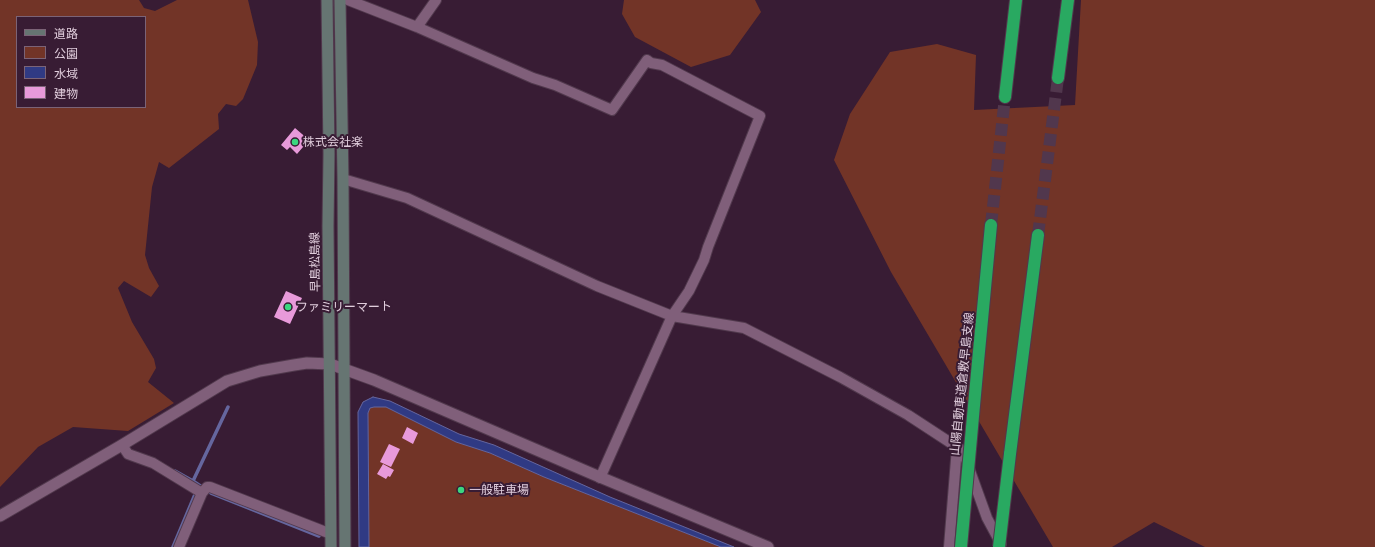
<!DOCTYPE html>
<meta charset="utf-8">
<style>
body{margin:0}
#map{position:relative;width:1375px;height:547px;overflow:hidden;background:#381c34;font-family:Barlow,"Noto Sans JP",sans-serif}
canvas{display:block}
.legend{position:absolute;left:16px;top:16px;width:130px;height:92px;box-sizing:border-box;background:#381c34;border:1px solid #7b6377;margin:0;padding:5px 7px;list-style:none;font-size:12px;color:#e0cddc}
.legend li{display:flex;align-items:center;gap:8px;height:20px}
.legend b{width:20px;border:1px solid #7b6377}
</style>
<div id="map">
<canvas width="1375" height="547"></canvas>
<ul class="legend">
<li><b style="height:5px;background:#667572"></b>道路</li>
<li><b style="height:11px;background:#723427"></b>公園</li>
<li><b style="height:11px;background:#303a84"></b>水域</li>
<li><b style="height:11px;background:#e89ada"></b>建物</li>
</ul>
</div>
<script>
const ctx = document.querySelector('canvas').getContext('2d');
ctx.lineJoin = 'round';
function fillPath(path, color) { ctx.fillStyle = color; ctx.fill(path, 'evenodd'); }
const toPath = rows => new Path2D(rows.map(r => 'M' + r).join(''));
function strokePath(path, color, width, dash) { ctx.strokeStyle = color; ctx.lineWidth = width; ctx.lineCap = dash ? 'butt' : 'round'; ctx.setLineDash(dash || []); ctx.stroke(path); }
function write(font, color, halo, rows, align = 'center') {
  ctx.font = font + ' Barlow,"Noto Sans JP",sans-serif'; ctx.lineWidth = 4; ctx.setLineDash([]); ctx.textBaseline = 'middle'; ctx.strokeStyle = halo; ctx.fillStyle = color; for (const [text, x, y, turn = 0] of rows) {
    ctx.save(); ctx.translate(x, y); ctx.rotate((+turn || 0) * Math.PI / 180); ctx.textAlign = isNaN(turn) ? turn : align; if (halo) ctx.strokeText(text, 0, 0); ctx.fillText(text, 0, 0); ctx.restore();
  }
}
fillPath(toPath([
 [0,0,139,0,144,8,155,11,177,0,248,0,258,42,257,65,243,99,236,106,226,104,218,114,219,129,169,168,159,162,152,187,145,255,149,268,159,286,151,297,124,281,118,288,132,322,154,359,156,368,148,382,174,403,128,431,73,427,38,447,0,487],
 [17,17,145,17,145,107,17,107],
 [624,0,755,0,761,12,730,55,691,67,635,37,622,14],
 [1081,0,1375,0,1375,547,1205,547,1154,522,1112,547,1053,547,891,272,834,160,850,114,890,52,937,44,976,55,974,110,1075,105],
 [374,407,386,407,456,442,490,453,544,477,721,547,369,547,368,413,370,408]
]), '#723427');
const water = toPath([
 [373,397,390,401,459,434,494,445,610,497,734,547,721,547,544,477,490,453,456,442,386,407,374,407,370,408,368,413,369,547,359,547,358,412,363,402,373,397]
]);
fillPath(water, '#303a84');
strokePath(water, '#65669e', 1);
strokePath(toPath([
 [175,471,193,481,211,493,319,536],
 [193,481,228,407],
 [173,547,196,492]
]), '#65669e', 3.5);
fillPath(toPath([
 [295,128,309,140,297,154,290,147,287,150,281,145],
 [286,291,302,298,290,324,274,317],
 [407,427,418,433,413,444,402,438],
 [389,444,400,449,391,467,380,462],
 [383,464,394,470,390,477,388,476,386,479,377,474]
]), '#e89ada');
strokePath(toPath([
 [991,225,1005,97],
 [1038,235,1058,78]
]), '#51374d', 12, [12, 6]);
const minor = toPath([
 [348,0,417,27,533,78,555,85,612,110,647,60,651,63,662,65,760,116,708,247,704,260,689,291,672,316,600,478],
 [417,27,436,0],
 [343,179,407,198,597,286,672,316,744,328,840,377,908,415,960,449,965,457,987,518,1001,544],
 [122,445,128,454,153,463,202,493],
 [179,547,202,493,207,487,210,487,331,534],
 [949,547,957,447]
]);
const tertiary = toPath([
 [0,516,122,445,227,381,260,371,294,365,307,363,330,364,374,380,595,475,768,547]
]);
const secondary = toPath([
 [327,0,329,154,328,226,331,547],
 [340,0,343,179,345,547]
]);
const motorway = toPath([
 [1058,78,1068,0],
 [1005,97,1016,0],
 [978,362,991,225],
 [1010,454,1038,235]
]);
strokePath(minor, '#51394d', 12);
strokePath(tertiary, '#51394d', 13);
strokePath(secondary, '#51394d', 13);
strokePath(motorway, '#51394d', 14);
strokePath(minor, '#805f7a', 10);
strokePath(tertiary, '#805f7a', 11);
strokePath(secondary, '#667572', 11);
strokePath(motorway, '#29a961', 12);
const motorwayBridge = toPath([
 [961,547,978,362],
 [999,547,1010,454]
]);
strokePath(motorwayBridge, '#51394d', 14, []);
strokePath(motorwayBridge, '#29a961', 12);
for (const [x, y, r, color] of [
 [295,142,4,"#3bd77f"],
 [288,307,4,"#3bd77f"],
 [461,490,4,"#3bd77f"]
]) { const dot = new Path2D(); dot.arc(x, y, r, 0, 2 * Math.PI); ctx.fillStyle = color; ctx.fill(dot); strokePath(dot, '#381c34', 1.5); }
write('12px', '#e0cddc', '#381c34', [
 ["株式会社楽",303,142],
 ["ファミリーマート",296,307],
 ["一般駐車場",469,490]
], 'left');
write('12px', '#e0cddc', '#381c34', [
 ["早島松島線",315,262,-91],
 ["山陽自動車道倉敷早島支線",962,384,-84]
]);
</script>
